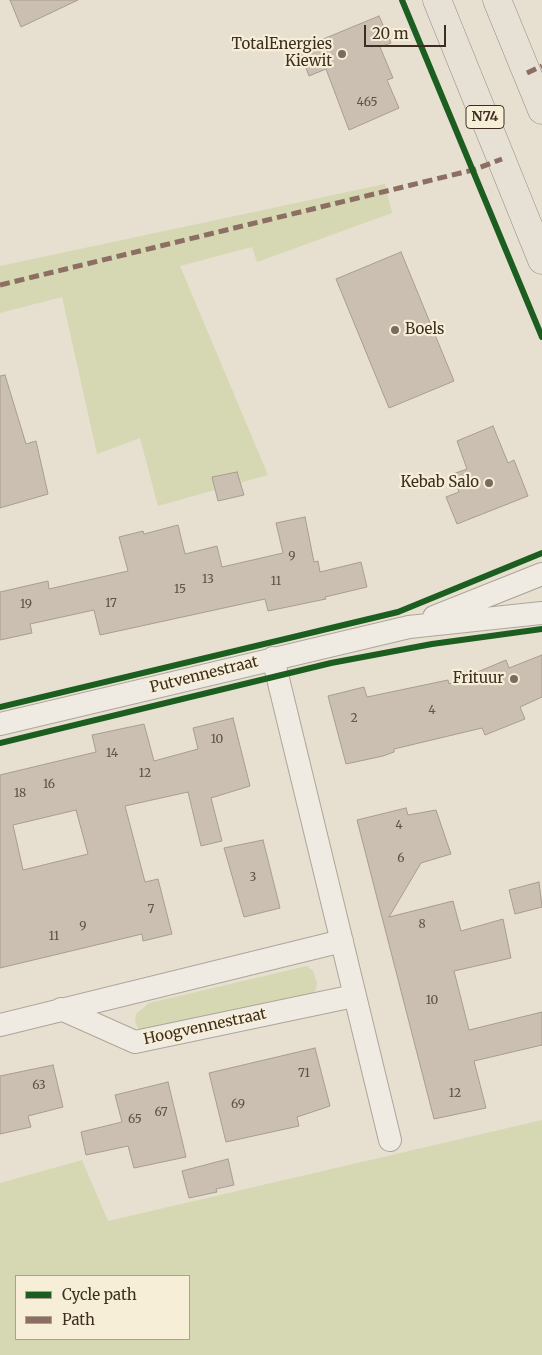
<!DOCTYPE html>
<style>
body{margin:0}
#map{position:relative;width:542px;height:1355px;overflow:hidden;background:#e7e0d1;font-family:Merriweather,serif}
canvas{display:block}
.legend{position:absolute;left:15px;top:1275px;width:175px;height:65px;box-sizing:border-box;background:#f7eed8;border:1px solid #ada18e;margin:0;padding:6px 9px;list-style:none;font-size:15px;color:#3d2e20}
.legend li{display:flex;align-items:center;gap:10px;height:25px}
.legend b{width:25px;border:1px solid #ada18e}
.scale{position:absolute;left:364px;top:25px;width:82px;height:22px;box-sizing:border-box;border:2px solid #3d2e20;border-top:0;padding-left:6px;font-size:15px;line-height:18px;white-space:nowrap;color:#3d2e20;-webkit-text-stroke:4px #f7eed8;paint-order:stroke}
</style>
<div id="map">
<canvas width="542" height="1355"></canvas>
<ul class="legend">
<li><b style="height:6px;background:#1b5e20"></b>Cycle path</li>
<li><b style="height:6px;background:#8d6e63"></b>Path</li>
</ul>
<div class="scale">20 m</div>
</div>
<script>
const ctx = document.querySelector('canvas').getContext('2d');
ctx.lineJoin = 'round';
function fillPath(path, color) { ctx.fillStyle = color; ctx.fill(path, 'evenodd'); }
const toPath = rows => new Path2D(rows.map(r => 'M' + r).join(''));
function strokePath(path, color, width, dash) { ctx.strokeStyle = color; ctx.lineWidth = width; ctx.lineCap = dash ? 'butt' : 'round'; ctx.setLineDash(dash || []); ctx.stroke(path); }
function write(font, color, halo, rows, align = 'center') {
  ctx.font = font + ' Merriweather,serif'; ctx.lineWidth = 4.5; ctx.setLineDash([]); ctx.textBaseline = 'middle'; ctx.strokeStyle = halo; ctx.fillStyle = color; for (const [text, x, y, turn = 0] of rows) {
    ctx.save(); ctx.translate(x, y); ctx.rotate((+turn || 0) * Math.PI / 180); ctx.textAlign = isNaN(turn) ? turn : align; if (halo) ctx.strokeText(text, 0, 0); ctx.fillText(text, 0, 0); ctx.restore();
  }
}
fillPath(toPath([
 [385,184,392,213,257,262,252,247,180,266,268,475,158,506,140,438,97,454,62,297,0,313,0,266],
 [307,966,313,971,317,983,316,990,310,995,139,1030,135,1022,136,1014,149,1003],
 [542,1120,542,1355,0,1355,0,1183,82,1160,108,1221],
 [189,1276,189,1339,16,1339,16,1276]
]), '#d6d7b3');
const building = toPath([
 [10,0,78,0,21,27,10,0],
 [379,16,391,43,380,47,393,78,387,80,399,108,349,130,326,69,309,76,299,49,379,16],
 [401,252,454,381,389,408,336,279,401,252],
 [5,375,26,444,36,441,48,494,0,508,0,376,5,375],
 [493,426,508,463,514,460,528,496,457,524,446,497,459,492,453,474,467,469,457,441,493,426],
 [237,472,244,495,218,501,212,477,237,472],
 [305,517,314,562,318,561,320,572,361,562,367,587,325,597,326,599,268,611,265,599,100,635,94,610,30,624,32,633,0,640,0,592,48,581,49,589,128,571,119,537,143,531,144,534,178,525,185,554,217,546,222,567,283,553,276,523,305,517],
 [542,655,542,697,520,707,525,719,485,735,482,728,394,749,394,752,383,756,346,764,328,696,364,687,367,697,448,680,449,684,506,660,509,668,542,655],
 [233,718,250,786,211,798,222,841,201,846,188,792,125,806,145,882,158,879,172,934,143,941,142,934,0,968,0,775,96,752,92,735,144,724,154,761,198,749,193,728,233,718],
 [76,810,88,854,23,870,13,825,76,810],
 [406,808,408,815,436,810,451,854,421,863,389,917,453,901,461,931,503,919,511,958,454,971,469,1030,542,1012,542,1045,474,1061,486,1108,434,1119,357,820,406,808],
 [263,840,280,908,244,917,224,848,263,840],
 [539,882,542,907,515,914,509,890,539,882],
 [315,1048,330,1106,297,1117,299,1126,226,1142,209,1073,315,1048],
 [53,1065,63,1107,28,1116,31,1127,0,1134,0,1076,53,1065],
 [168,1082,186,1157,134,1168,128,1146,86,1155,81,1132,122,1122,115,1095,168,1082],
 [228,1159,234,1185,216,1189,217,1192,189,1198,182,1171,228,1159]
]);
fillPath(building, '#cbbfb2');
strokePath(building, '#a89c90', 1);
const minor = toPath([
 [434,617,542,574],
 [273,658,390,1140],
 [0,724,409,627,542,613],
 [61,1009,135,1042,354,996],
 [0,1025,342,941]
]);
const primary = toPath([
 [437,0,542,260],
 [497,0,542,110]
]);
strokePath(minor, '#ada599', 24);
strokePath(primary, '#928b80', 29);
strokePath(minor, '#efebe3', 22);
strokePath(primary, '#e6e1d4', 28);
strokePath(toPath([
 [527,73,542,66],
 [0,285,473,170,502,159]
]), '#8d6e63', 5, [10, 5]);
strokePath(toPath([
 [402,0,542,337],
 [0,707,398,612,542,553],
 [0,743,331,663,432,644,542,629]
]), '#1b5e20', 6);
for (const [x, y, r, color] of [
 [342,54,5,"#786c5e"],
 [395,330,5,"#786c5e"],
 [489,483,5,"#786c5e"],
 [514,679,5,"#786c5e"]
]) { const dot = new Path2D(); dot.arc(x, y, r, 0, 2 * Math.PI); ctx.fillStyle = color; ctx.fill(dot); strokePath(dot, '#f7eed8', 2); }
write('12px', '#605244', null, [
 ["465",367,103],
 ["9",292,557],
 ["13",208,580],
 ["11",276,582],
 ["15",180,590],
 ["17",111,604],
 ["19",26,605],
 ["4",432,711],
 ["2",354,719],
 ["10",217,740],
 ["14",112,754],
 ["12",145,774],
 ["16",49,785],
 ["18",20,794],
 ["4",399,826],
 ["6",401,859],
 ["3",253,878],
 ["7",151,910],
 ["8",422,925],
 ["9",83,927],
 ["11",54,937],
 ["10",432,1001],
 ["71",304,1074],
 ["63",39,1086],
 ["12",455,1094],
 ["69",238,1105],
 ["67",161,1113],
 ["65",135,1120]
]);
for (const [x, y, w] of [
 [485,117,38]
]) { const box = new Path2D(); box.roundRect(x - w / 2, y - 11.5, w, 23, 4); ctx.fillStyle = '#f7eed8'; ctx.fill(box); strokePath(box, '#3d2e20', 1); }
write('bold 14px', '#3d2e20', null, [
 ["N74",485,117]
]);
write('15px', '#3d2e20', '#f7eed8', [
 ["TotalEnergies",332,45],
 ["Kiewit",332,62],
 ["Boels",405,330,"left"],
 ["Kebab Salo",479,483],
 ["Frituur",504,679]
], 'right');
write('15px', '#3d2e20', '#f7eed8', [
 ["Putvennestraat",204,675,-14],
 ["Hoogvennestraat",205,1027,-12]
]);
</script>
